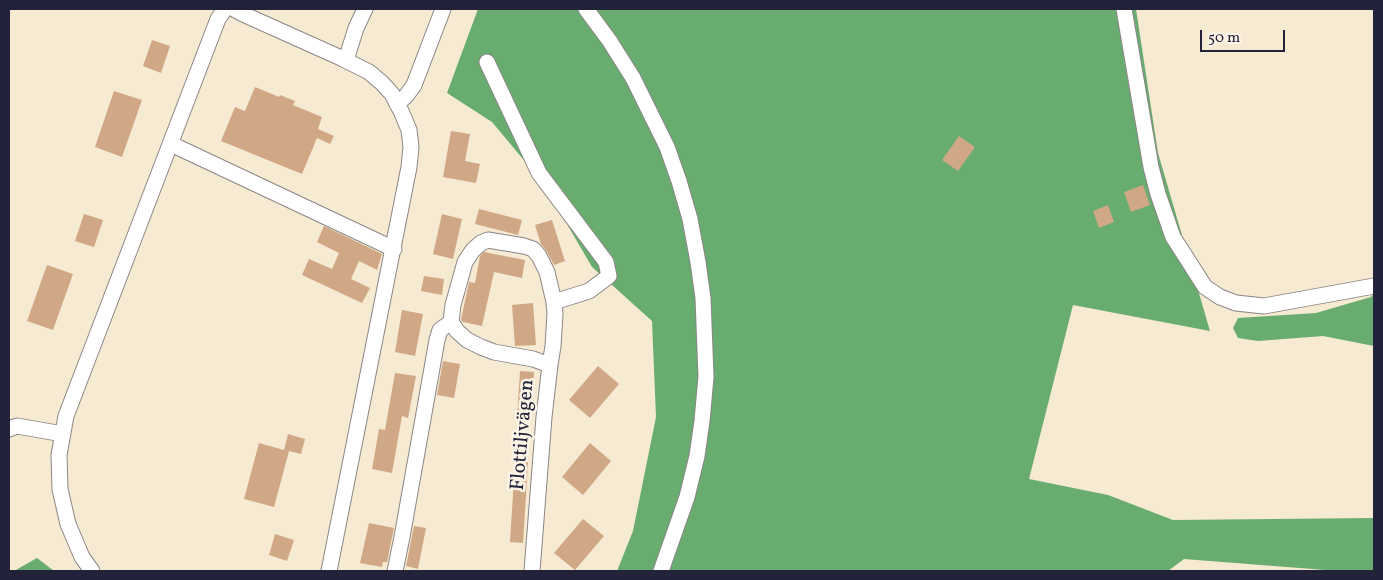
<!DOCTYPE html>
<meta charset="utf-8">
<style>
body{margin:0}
#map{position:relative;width:1383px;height:580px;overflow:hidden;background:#f6ead2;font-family:Vollkorn,serif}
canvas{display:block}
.frame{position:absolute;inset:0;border:10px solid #22223b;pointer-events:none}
.scale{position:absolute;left:1200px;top:30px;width:85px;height:22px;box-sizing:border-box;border:2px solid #22223b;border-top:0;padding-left:6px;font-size:15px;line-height:18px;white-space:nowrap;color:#22223b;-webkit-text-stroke:4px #fcf5e5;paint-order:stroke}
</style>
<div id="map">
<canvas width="1383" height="580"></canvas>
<div class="frame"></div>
<div class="scale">50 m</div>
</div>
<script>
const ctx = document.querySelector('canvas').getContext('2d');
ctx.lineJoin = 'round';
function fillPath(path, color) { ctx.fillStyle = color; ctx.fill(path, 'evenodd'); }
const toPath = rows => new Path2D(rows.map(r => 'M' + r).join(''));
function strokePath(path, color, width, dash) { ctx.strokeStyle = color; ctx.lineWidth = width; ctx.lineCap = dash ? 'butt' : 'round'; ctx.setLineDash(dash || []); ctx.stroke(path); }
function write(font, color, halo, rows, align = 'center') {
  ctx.font = font + ' Vollkorn,serif'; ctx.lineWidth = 5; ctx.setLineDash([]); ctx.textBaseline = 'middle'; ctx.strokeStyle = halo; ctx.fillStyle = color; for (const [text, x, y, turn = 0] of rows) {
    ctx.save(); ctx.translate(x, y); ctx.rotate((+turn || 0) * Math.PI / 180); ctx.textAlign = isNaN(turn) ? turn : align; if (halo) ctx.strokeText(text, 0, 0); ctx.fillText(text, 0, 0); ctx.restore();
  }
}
fillPath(toPath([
 [478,9,648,9,690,10,710,9,1136,9,1158,153,1210,331,1073,305,1029,479,1108,495,1173,520,1374,518,1374,571,1338,571,1184,559,1168,571,617,571,633,531,656,417,652,321,592,267,543,183,492,122,447,93],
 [1374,293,1374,346,1323,336,1258,341,1238,338,1233,328,1238,318,1316,313,1371,297],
 [37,558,54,571,14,571]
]), '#68ac70');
fillPath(toPath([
 [152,40,170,46,161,73,143,66],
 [255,87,279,97,280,95,295,101,293,105,322,117,318,129,334,136,330,144,317,138,302,174,221,141,235,107,245,111],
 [114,91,142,100,122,157,95,147],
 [451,131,470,134,465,161,480,164,476,183,443,177],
 [959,136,975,147,958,171,942,160],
 [1143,185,1150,205,1131,212,1124,192],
 [1108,205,1114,222,1099,228,1093,211],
 [479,209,522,220,518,235,475,224],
 [84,214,103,220,94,247,75,241],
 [442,214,462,219,453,259,433,254],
 [552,220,565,261,554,265,547,252,541,244,535,225],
 [324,226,382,254,377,270,359,261,351,279,370,288,362,303,302,275,309,259,332,269,339,253,317,242],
 [484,252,525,260,522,278,494,272,482,326,463,322,461,320,469,282,475,283,480,256],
 [47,265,73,274,53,330,27,321],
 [424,276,444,279,442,295,421,291],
 [533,303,536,345,515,346,512,305],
 [402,310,423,314,415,356,395,352],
 [443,361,460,364,454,398,437,395],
 [598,366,619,384,590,418,569,400],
 [520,371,534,372,531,420,517,419],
 [395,373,416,376,408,418,402,416,392,473,372,469,379,429,385,430],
 [288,434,305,439,301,454,289,451,274,507,244,499,259,443,284,450],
 [590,443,611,461,583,495,562,477],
 [515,462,528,462,523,543,510,542],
 [583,519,604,536,575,570,554,553],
 [369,523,394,528,387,562,383,562,382,567,360,563],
 [414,526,426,528,418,569,406,566],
 [275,534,294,540,287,561,269,555]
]), '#d0a886');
const minor = toPath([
 [234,9,243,14,341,58,369,72,382,83,392,94,401,111,409,130,411,147,409,167,329,571],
 [586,9,609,40,633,78,667,147,679,181,690,219,698,262,703,298,706,377,702,421,697,456,687,497,661,571],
 [1124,9,1151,167,1158,194,1173,237,1205,287,1220,297,1236,303,1264,306,1374,286],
 [346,60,356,28,365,9],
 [487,62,539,173,606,262,609,276,589,291,554,302],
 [397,104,406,96,414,85,443,9],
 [171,144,394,249],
 [9,429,17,426,63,434],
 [92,571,82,557,68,524,60,489,59,455,66,416,218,19,225,9],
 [395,571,402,537,437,340,440,330,451,322],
 [532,571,544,417,550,365,553,346,555,314,554,302,547,272,539,256,533,249,524,246,488,240,481,243,473,250,465,262,453,305,451,322,457,331,467,340,481,347,494,352,533,359,550,365]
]);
strokePath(minor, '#8c8686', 17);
strokePath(minor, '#fff', 15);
write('20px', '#22223b', '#fcf5e5', [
 ["Flottiljvägen",524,435,-85]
]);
</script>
